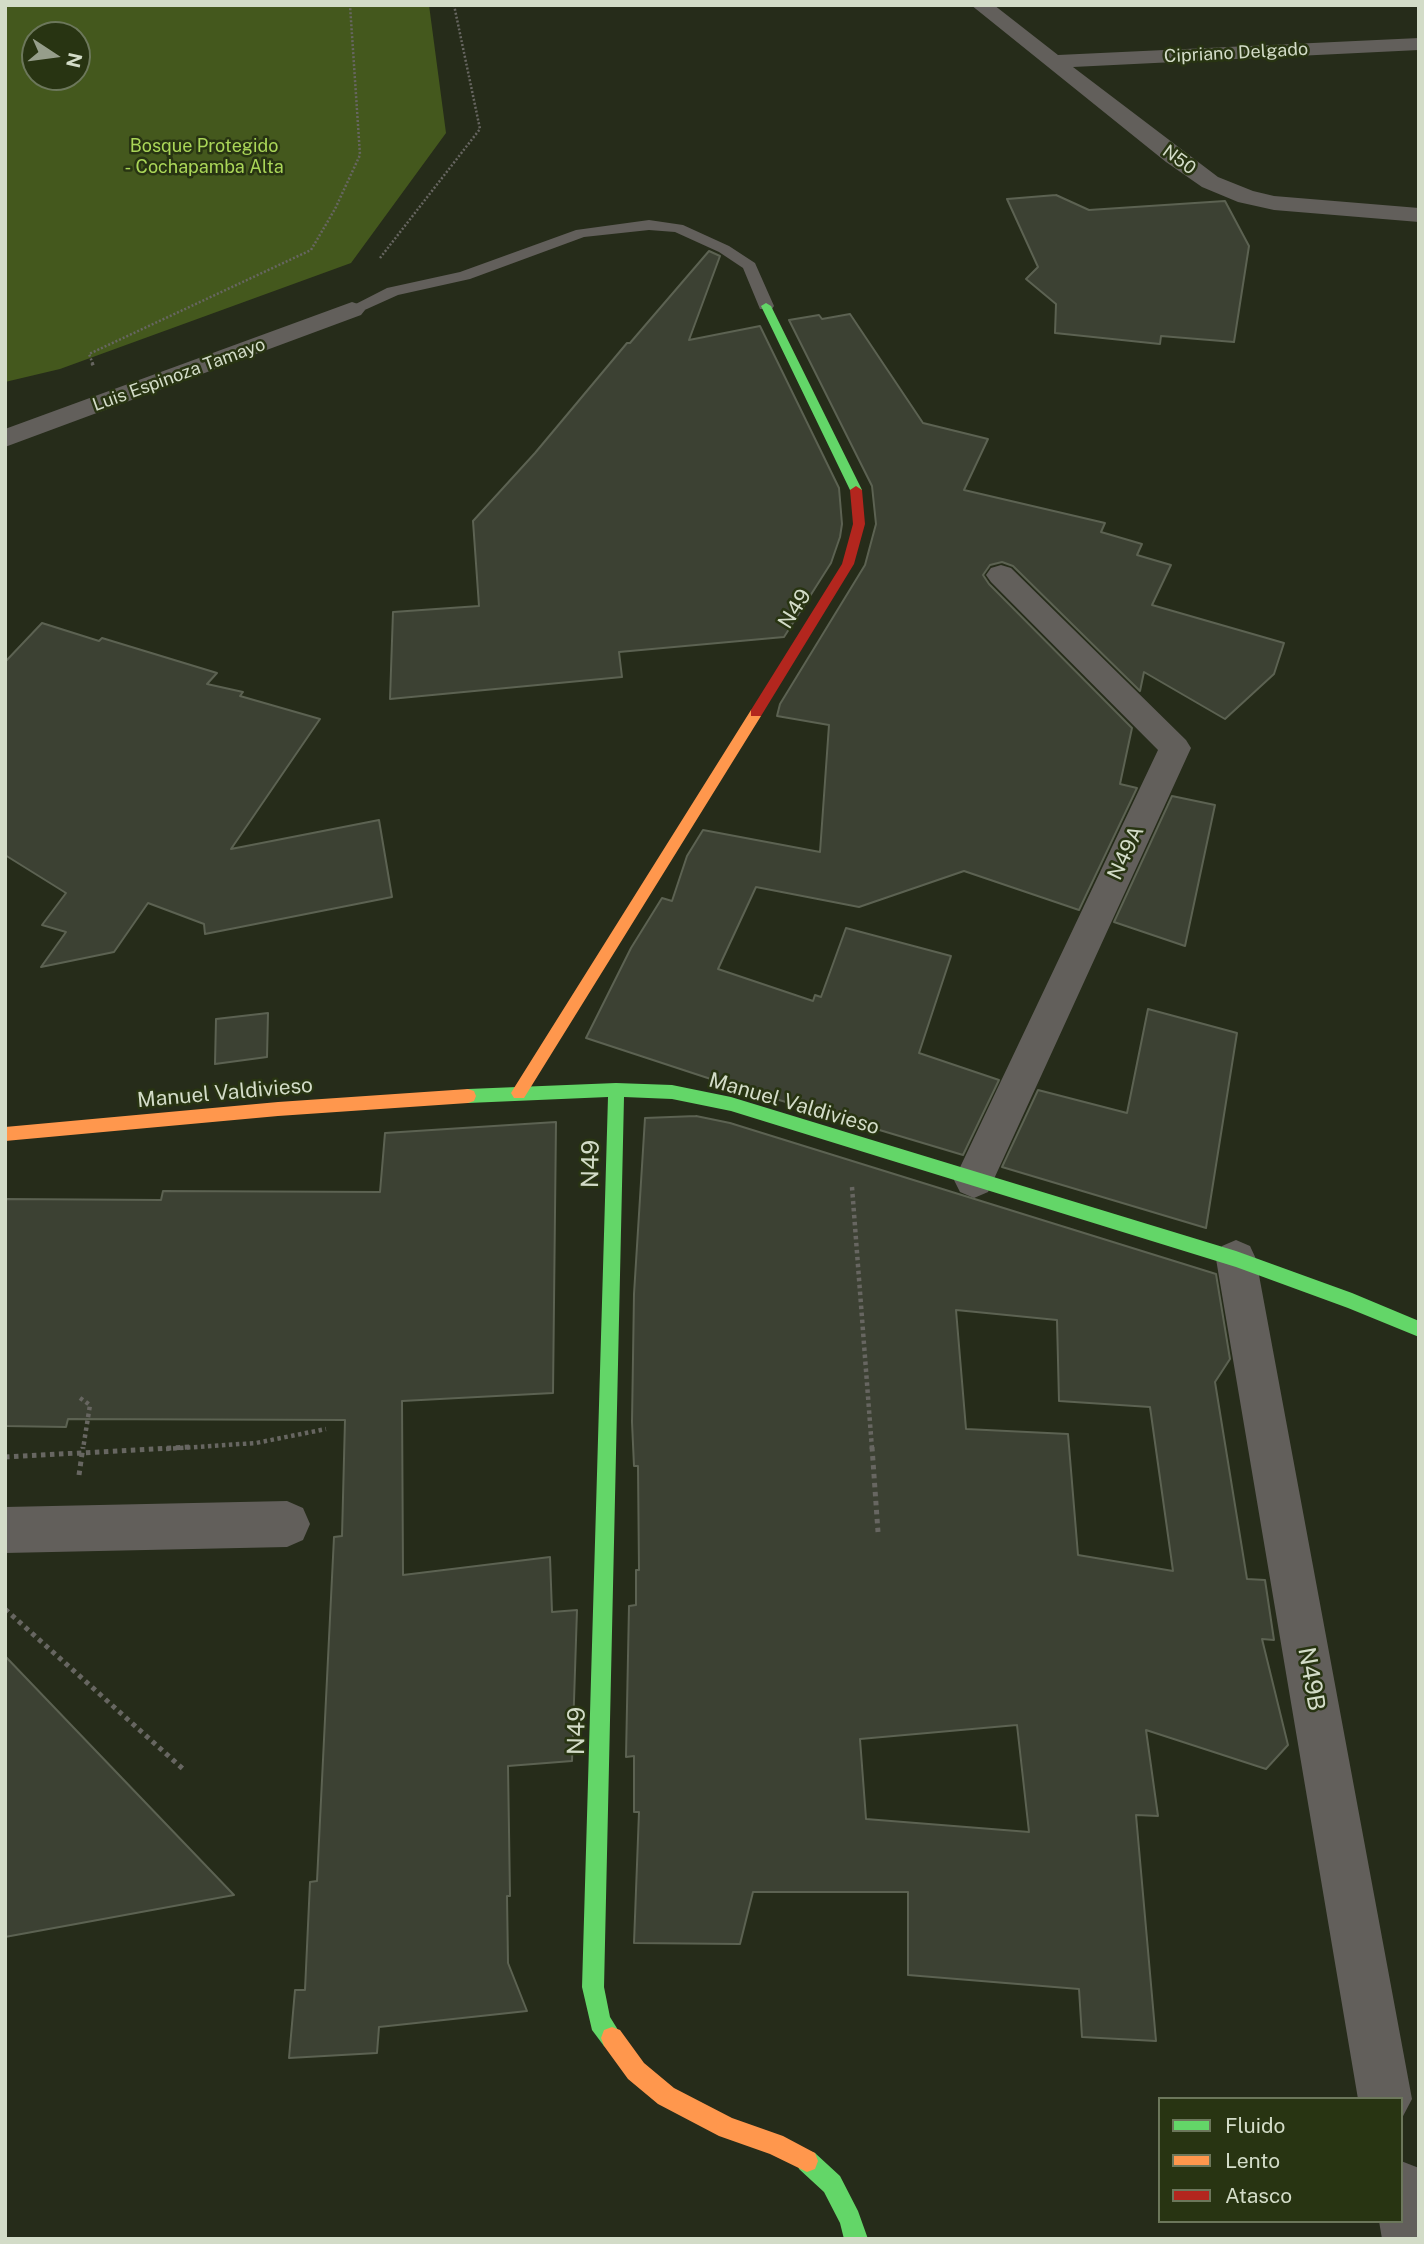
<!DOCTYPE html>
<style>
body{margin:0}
#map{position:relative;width:1424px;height:2244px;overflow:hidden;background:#262c1a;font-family:"Public Sans",sans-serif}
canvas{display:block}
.frame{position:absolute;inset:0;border:7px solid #d3dcc8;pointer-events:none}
.legend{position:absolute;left:1158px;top:2097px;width:245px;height:126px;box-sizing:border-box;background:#283412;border:2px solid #6c775b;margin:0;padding:9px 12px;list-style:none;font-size:21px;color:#d3dcc8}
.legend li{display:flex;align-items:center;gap:14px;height:35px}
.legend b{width:35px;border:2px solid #6c775b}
.north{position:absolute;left:21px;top:21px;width:70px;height:70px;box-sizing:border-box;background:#283412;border:2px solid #6c775b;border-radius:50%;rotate:103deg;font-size:19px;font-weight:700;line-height:28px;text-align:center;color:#d3dcc8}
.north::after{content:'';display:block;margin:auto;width:24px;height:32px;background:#969e8b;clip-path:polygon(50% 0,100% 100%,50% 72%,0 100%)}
</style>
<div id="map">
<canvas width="1424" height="2244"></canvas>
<div class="frame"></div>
<ul class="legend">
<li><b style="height:9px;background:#63d668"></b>Fluido</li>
<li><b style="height:9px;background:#ff974d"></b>Lento</li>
<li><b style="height:9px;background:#b3261e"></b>Atasco</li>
</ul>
<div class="north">N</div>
</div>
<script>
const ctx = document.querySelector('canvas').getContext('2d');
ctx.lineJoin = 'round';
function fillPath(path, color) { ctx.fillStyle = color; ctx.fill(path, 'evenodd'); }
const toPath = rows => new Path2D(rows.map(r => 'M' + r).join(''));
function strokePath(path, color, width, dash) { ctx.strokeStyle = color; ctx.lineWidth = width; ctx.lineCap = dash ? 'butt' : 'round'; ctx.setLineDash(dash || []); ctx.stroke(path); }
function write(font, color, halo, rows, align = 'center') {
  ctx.font = font + ' "Public Sans",sans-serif'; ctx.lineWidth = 5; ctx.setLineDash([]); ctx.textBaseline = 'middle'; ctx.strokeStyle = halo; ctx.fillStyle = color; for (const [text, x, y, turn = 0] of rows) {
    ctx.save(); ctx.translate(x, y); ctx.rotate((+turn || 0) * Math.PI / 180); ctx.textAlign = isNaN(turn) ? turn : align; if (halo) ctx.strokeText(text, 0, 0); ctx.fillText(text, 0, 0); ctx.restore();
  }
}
fillPath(toPath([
 [5,5,429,5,446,133,351,263,60,369,5,382],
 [35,35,77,35,77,77,35,77]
]), '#44581d');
const building = toPath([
 [1056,195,1089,210,1225,201,1249,246,1234,342,1161,336,1160,344,1055,333,1056,304,1026,279,1038,267,1007,199,1056,195],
 [709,251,720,256,689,340,760,326,839,488,842,524,840,537,831,563,784,637,619,652,622,677,390,699,393,612,479,606,473,521,535,453,627,343,630,343,709,251],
 [850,314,923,423,988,439,964,490,1105,523,1101,532,1142,544,1137,555,1171,565,1152,605,1284,643,1274,674,1225,719,1144,672,1140,691,1013,566,1002,562,990,565,983,575,989,584,1132,728,1120,784,1137,788,1079,910,964,871,859,907,756,887,718,969,813,1001,815,995,821,997,846,928,951,956,919,1053,999,1080,963,1155,729,1085,586,1038,631,948,662,898,672,901,687,856,703,830,820,852,829,725,777,716,780,704,865,565,876,524,872,486,789,320,819,315,822,319,850,314],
 [42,623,99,641,102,638,217,673,207,684,243,692,240,696,320,719,231,849,379,820,392,897,205,934,204,924,148,903,114,952,41,967,66,932,42,925,66,893,5,855,5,662,42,623],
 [1172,796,1215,805,1185,946,1114,922,1172,796],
 [1148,1009,1237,1033,1206,1228,1002,1167,1038,1090,1127,1113,1148,1009],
 [268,1013,267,1057,215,1064,216,1019,268,1013],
 [696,1116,730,1123,1216,1274,1230,1359,1215,1382,1247,1579,1265,1580,1274,1640,1262,1639,1288,1745,1266,1769,1146,1730,1158,1816,1136,1815,1156,2041,1082,2037,1079,1989,908,1975,908,1892,753,1892,740,1944,634,1943,639,1812,634,1812,634,1756,626,1757,629,1606,636,1605,636,1570,639,1570,638,1466,634,1466,632,1422,634,1294,645,1118,696,1116],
 [956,1310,1057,1320,1059,1401,1150,1407,1173,1571,1078,1555,1068,1434,966,1429,956,1310],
 [1017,1725,1029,1832,866,1819,860,1739,1017,1725],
 [556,1122,553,1393,402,1401,403,1575,550,1557,552,1612,577,1610,572,1761,508,1766,510,1896,507,1896,508,1963,527,2011,379,2027,377,2053,289,2058,295,1990,305,1990,310,1882,317,1881,334,1537,342,1536,345,1420,68,1419,66,1427,5,1426,5,1199,161,1200,163,1191,380,1192,385,1133,556,1122],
 [5,1656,234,1895,5,1937,5,1656]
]);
fillPath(building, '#3c4133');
strokePath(building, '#5c6252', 2);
strokePath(toPath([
 [380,258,480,129,454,5],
 [93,364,89,354,311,250,335,209,360,155,350,5]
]), '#676661', 2.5, [2, 2]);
strokePath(toPath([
 [92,363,94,367]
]), '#676661', 3.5, [2.5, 2.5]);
strokePath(toPath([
 [852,1187,872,1449],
 [80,1398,90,1405,83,1449],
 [166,1449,256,1443,326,1429]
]), '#676661', 4.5, [3.5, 3.5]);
strokePath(toPath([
 [872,1447,878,1532],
 [5,1457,191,1447],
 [79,1475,83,1447],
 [5,1609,183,1769]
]), '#676661', 5, [4.5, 4.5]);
fillPath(toPath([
 [649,220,683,225,729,246,755,263,774,306,772,309,760,309,743,268,719,252,675,232,649,230,584,237,470,279,398,295,358,313,352,315,344,310,387,288,460,272,576,230,649,220]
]), '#625f5b');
fillPath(toPath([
 [971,5,994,5,1058,55,1419,38,1419,50,1073,67,1218,177,1253,191,1274,196,1419,208,1419,222,1274,210,1238,202,1202,187,1166,162,971,5],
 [352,302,361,305,365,310,361,315,5,447,5,429,352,302],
 [1001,565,1011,568,1186,740,1191,748,988,1192,974,1198,960,1192,954,1180,1158,750,991,582,986,575,991,568,1001,565],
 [1236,1240,1250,1246,1256,1259,1412,2099,1401,2120,1401,2099,1358,2099,1216,1259,1222,1246,1236,1240],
 [287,1501,303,1508,310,1524,303,1540,287,1547,5,1553,5,1507,287,1501],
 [1401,2161,1419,2168,1419,2239,1382,2239,1379,2221,1401,2221,1401,2161]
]), '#625f5b');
fillPath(toPath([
 [766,303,771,306,862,490,860,493,856,494,850,490,761,306,766,303],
 [616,1083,672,1085,731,1097,1236,1251,1352,1293,1419,1321,1419,1337,1348,1308,1236,1267,731,1111,672,1099,624,1097,604,1987,610,2017,623,2038,620,2046,612,2049,604,2046,592,2030,582,1987,608,1097,468,1103,462,1101,460,1096,462,1091,468,1089,616,1083],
 [807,2150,815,2153,840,2176,858,2211,868,2239,844,2239,840,2223,824,2192,799,2169,796,2161,799,2153,807,2150]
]), '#63d668');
fillPath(toPath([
 [756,708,761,710,761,716,524,1098,514,1098,511,1093,514,1088,751,710,756,708],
 [468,1089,474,1091,476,1096,474,1101,468,1103,278,1116,5,1141,5,1127,278,1102,468,1089],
 [612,2027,620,2030,644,2063,674,2088,732,2118,783,2136,815,2153,818,2161,815,2169,807,2172,770,2154,719,2136,658,2104,628,2079,604,2046,601,2038,604,2030,612,2027]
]), '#ff974d');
fillPath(toPath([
 [856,486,862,490,865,524,854,564,761,716,751,716,751,710,842,564,853,524,850,490,856,486]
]), '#b3261e');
write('18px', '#d3dcc8', '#283412', [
 ["Cipriano Delgado",1236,53,-3],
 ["N50",1179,160,36],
 ["Luis Espinoza Tamayo",179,375,-20]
]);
write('18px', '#aad658', '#283412', [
 ["Bosque Protegido",204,146],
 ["- Cochapamba Alta",204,167]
]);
write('21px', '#d3dcc8', '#283412', [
 ["N49",795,609,-58],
 ["N49A",1126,853,-65],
 ["Manuel Valdivieso",225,1093,-5],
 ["Manuel Valdivieso",794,1104,16]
]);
write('24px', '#d3dcc8', '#283412', [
 ["N49",591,1164,-89],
 ["N49B",1311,1679,80],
 ["N49",577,1731,-89]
]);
</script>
